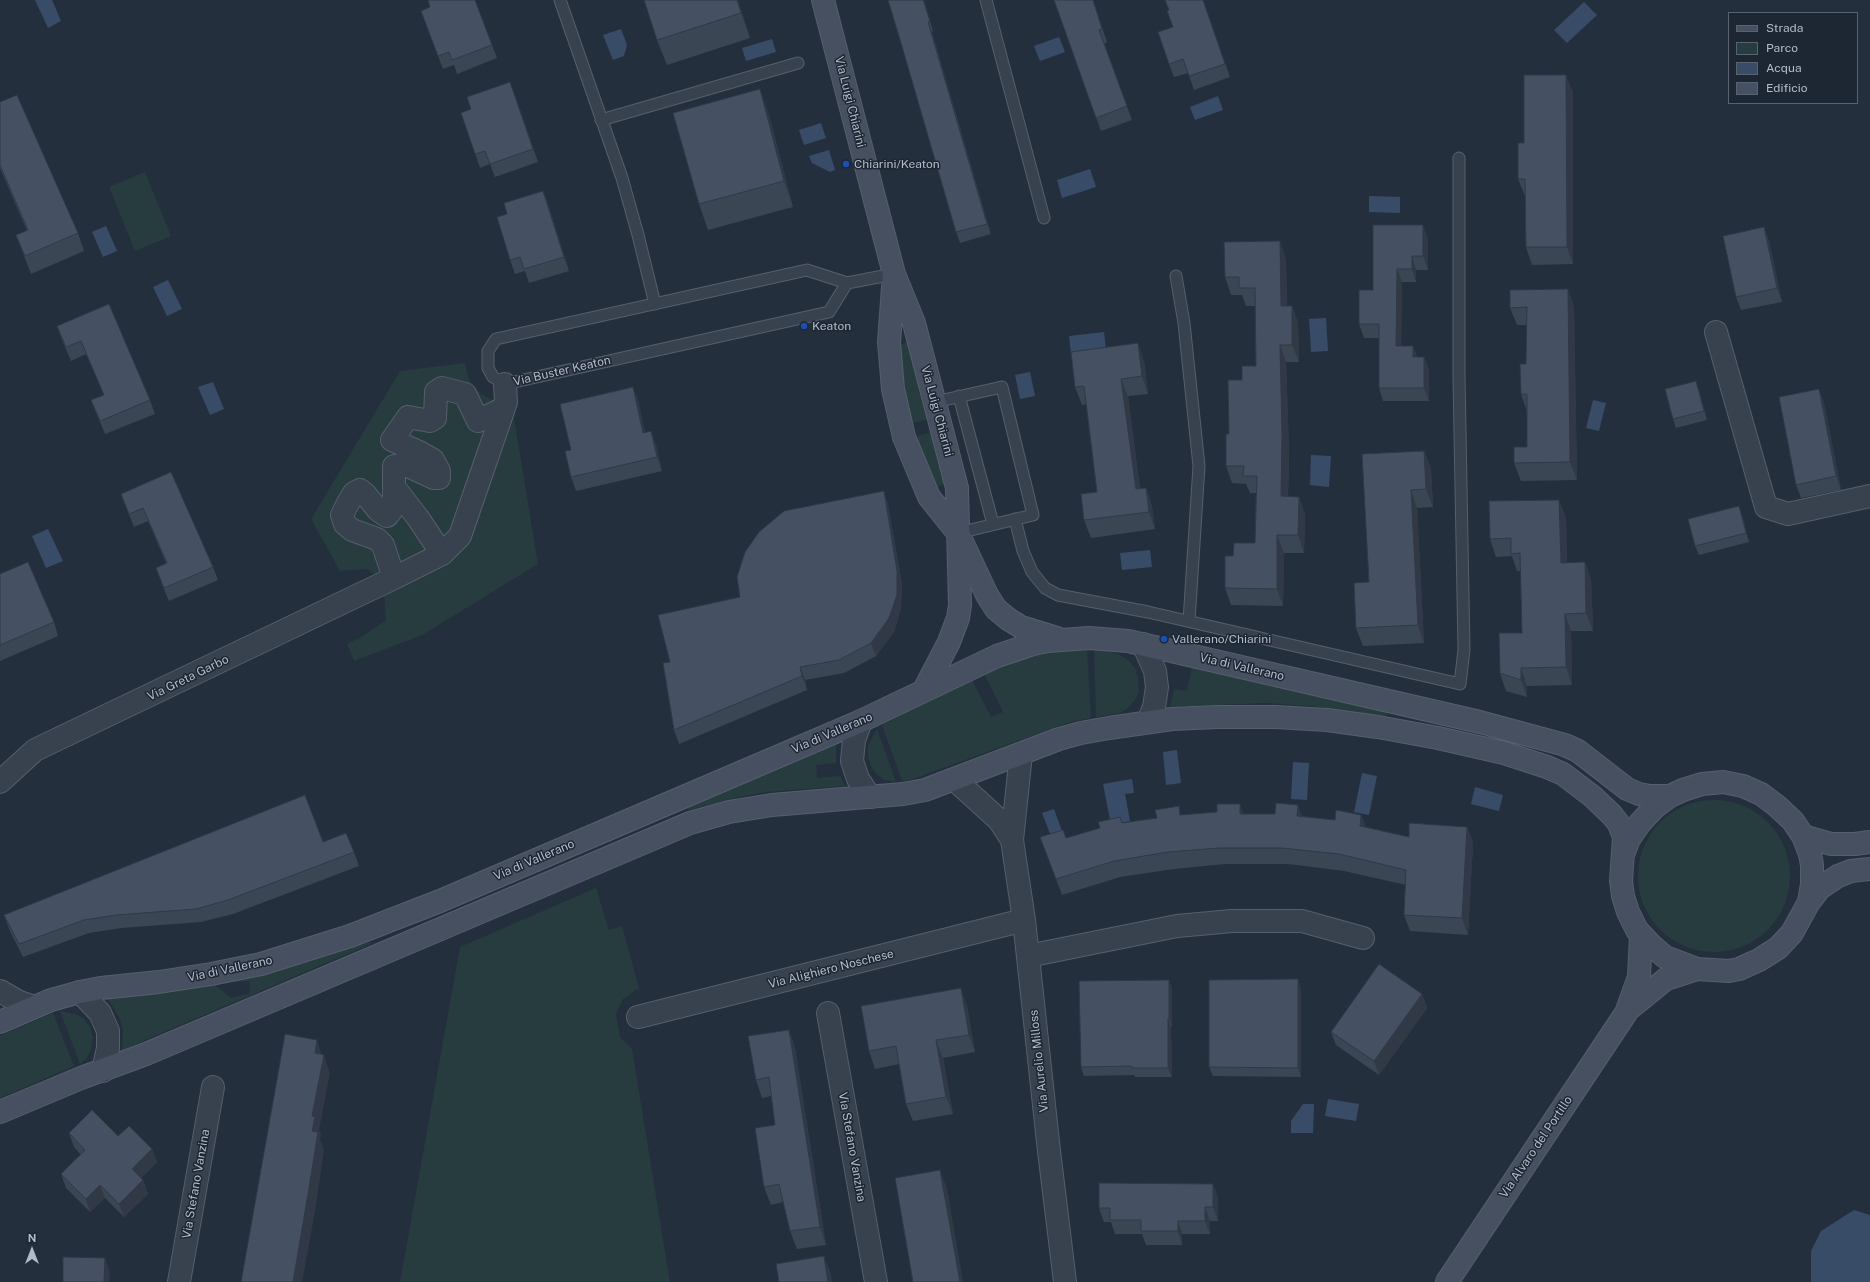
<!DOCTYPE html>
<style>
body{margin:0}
#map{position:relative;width:1870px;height:1282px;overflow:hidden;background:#242f3e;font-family:"Public Sans",sans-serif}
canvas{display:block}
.legend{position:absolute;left:1728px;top:12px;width:130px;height:92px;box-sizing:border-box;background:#1d2633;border:1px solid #59626f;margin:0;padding:5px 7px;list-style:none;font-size:12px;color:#b4bcc9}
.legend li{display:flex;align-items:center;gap:8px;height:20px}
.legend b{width:20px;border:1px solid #59626f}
.north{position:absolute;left:12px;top:1230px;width:40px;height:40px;-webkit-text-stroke:3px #1d2633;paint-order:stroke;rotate:0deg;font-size:11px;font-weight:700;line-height:16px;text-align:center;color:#b4bcc9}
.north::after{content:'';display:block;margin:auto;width:14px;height:18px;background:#b4bcc9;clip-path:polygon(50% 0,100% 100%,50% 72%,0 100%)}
</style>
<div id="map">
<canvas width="1870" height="1282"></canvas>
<ul class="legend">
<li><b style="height:5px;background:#465061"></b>Strada</li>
<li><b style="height:11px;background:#263c3f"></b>Parco</li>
<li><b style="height:11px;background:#394c67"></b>Acqua</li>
<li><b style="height:11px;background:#455162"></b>Edificio</li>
</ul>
<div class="north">N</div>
</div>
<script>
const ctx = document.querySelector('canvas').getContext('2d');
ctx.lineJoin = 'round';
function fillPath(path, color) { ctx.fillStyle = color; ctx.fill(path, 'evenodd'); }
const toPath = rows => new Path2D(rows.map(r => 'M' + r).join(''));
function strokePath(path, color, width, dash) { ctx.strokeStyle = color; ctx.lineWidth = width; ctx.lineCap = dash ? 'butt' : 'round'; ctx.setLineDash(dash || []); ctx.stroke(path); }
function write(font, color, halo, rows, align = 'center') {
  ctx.font = font + ' "Public Sans",sans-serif'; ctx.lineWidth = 3; ctx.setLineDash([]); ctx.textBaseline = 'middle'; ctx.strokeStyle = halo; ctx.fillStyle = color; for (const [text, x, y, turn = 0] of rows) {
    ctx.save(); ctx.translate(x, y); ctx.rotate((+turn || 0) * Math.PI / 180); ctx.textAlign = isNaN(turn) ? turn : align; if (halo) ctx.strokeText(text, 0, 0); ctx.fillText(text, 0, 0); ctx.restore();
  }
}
fillPath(toPath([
 [145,172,171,236,135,251,109,187],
 [905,342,908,342,930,419,912,423,905,389,900,347],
 [465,363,469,380,481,394,493,400,506,402,511,400,538,564,422,635,354,661,347,644,363,636,386,620,383,583,368,569,340,571,311,519,400,371],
 [933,432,946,483,938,487,920,448,917,436],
 [1094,649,1107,651,1118,654,1128,660,1135,668,1138,679,1139,691,1135,700,1127,709,1120,713,1096,717],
 [1068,650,1087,650,1091,718,1070,722,910,780,902,781,882,725,972,680,991,717,1003,712,984,673,1008,663,1039,655],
 [1192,667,1387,711,1388,713,1386,716,1310,706,1264,703,1170,707,1174,689,1187,691],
 [877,729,896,782,884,780,876,774,871,766,868,757,868,746],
 [836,744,836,763,816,765,817,778,840,776,845,786,767,792,739,797,689,810,688,808],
 '1638 876a76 76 0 1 1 152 0a76 76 0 1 1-152 0Z',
 [596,888,609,930,622,926,639,988,623,999,616,1014,620,1037,632,1049,670,1282,400,1282,460,947],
 [370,942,371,944,122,1050,123,1030,120,1019,108,999,215,985,231,998,250,993,249,981,231,982,274,972],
 [60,1011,75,1014,83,1018,90,1027,93,1038,91,1049,86,1059,80,1064],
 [53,1013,74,1066,0,1098,0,1036]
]), '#263c3f');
fillPath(toPath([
 [35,0,52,0,61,21,48,28],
 [1584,2,1597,15,1567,43,1554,30],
 [621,29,627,45,624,56,613,60,603,35],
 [1059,37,1065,52,1040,61,1034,46],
 [772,39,776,52,746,61,742,48],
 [1218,96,1223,110,1195,120,1190,107],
 [821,123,826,138,804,145,799,130],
 [829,150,835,170,830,172,812,163,809,156],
 [1090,169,1096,187,1062,198,1057,180],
 [1369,196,1400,197,1400,213,1369,212],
 [106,226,117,251,103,257,92,232],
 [168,280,182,309,167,316,153,287],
 [1326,318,1328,351,1311,352,1309,319],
 [1104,332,1106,350,1071,354,1069,336],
 [1030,372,1035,396,1020,399,1015,375],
 [213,382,224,409,210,415,198,387],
 [1593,400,1606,403,1599,431,1586,428],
 [1311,455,1331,456,1329,487,1310,485],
 [48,529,63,561,46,568,32,536],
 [1150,550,1152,567,1122,570,1120,553],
 [1177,750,1181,783,1166,785,1163,752],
 [1293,762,1309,763,1307,800,1291,799],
 [1362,773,1377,776,1369,815,1354,812],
 [1132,779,1134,793,1125,794,1130,821,1111,825,1103,784],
 [1475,787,1503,795,1499,811,1471,804],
 [1054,809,1062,831,1051,836,1042,813],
 [1328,1099,1359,1104,1356,1121,1325,1116],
 [1303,1104,1314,1104,1313,1133,1291,1133,1291,1121],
 [1854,1210,1870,1215,1870,1282,1811,1282,1811,1251,1821,1231]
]), '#394c67');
const lane = toPath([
 [560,0,622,178,638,235,655,304],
 [986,0,1044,218],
 [601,120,798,63],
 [1176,276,1184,323,1199,466,1189,621],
 [847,283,829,312,505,384,493,377,488,368,488,351,496,339,807,270,847,283,894,274],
 [959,396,993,524],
 [935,402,1002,387,1033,515,958,533],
 [1015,519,1023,551,1032,572,1045,588,1058,595,1148,612,1460,684,1464,650,1459,377,1459,158]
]);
const street = toPath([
 [1716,332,1766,507,1788,514,1870,496],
 [394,487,418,518,442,554],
 [394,578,442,554,460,536,504,408],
 [1143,644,1155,671,1157,687,1154,707,1148,722],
 [861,721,854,740,852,761,858,779,870,797],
 [1021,754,1012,840,1024,920,1049,1151,1065,1282],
 [955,780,999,820,1012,840],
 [0,782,35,750,394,578,383,545,377,539,352,530,345,524,342,515,348,503,354,493,360,490,366,495,378,510,387,516,391,511,394,496,394,466,400,465,408,466,434,478,439,478,439,471,433,460,419,452,392,440,408,417,430,421,435,418,436,392,442,388,465,394,478,421,504,408,506,402,505,384],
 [1028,956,1177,926,1232,921,1302,921,1363,938],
 [0,991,19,1002,34,1007],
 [80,992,100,1013,108,1031,108,1048,103,1071],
 [828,1013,876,1282],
 [638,1017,1024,920],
 [179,1282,213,1087]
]);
const secondary = toPath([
 [823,0,894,274,914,323,957,488,960,605,958,618,949,642,924,690],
 [894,274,889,342,893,389,904,437,929,497,958,533,987,595,996,609,1008,619,1021,627,1057,638],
 [1803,836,1831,844,1855,844,1870,842],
 [1809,902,1820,888,1838,876,1851,871,1870,869],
 [1629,1009,1666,979,1697,969],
 [0,1022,51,1000,80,992,101,988,159,982,211,974,261,964,350,936,440,901,861,721,997,656,1033,644,1048,641,1089,638,1128,641,1480,722,1565,745,1578,751,1627,789,1639,794,1650,796,1670,796],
 [0,1112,81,1078,146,1054,690,823,729,812,772,805,903,794,925,790,1059,739,1081,733,1109,728,1172,719,1217,717,1276,717,1327,720,1378,727,1438,738,1504,753,1547,767,1563,774,1592,796,1612,815,1619,824,1624,837,1621,881,1623,896,1628,912,1637,930,1650,944,1665,957,1697,969,1729,971,1739,969,1759,960,1778,948,1792,933,1809,902,1812,884,1812,865,1810,854,1803,836,1793,821,1777,806,1761,794,1743,786,1723,782,1702,784,1683,790,1670,796,1654,808,1640,823,1629,839,1624,852],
 [1447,1282,1626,1013,1639,977,1641,935]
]);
strokePath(lane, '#565f6c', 13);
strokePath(street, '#565f6c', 24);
strokePath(secondary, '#565f6c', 24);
strokePath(lane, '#38414e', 11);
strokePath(street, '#38414e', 22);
strokePath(secondary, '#465061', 22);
fillPath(toPath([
 [475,0,497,58,457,74,454,65,443,69,421,11,430,7],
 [738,0,750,38,667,65,657,40],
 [888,0,924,0,933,31,932,32,991,234,960,243,956,232,901,43],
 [1054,0,1093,0,1107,42,1104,44,1132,120,1101,131],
 [1165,0,1203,0,1230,77,1194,90,1188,73,1174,77,1169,64,1173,27,1169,10],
 [1573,92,1573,264,1532,265,1526,247,1525,196,1518,179,1524,143],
 [515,95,538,162,495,177,490,164,480,168,461,113],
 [0,102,78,233,84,251,31,274,16,235,27,231,0,168],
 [769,115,793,207,708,230,699,204],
 [543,191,548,204,569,271,529,283,525,271,515,274,510,260,507,214],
 [1764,227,1769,241,1782,302,1741,310,1736,297],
 [1428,239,1428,270,1416,270,1416,282,1402,282,1401,346,1413,346,1417,357,1424,357,1429,370,1429,401,1383,401,1379,388,1379,338,1364,338,1359,324,1373,290],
 [1286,259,1287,306,1292,306,1298,323,1299,362,1286,362,1289,453,1288,497,1299,497,1305,515,1304,553,1284,553,1283,606,1231,605,1225,588,1233,556,1255,543,1256,493,1250,493,1246,484,1232,483,1226,466,1229,434,1242,380,1256,366,1255,306,1246,306,1242,295,1231,295,1225,277],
 [109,304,150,400,155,414,105,434,91,400,104,395,86,354,71,361,62,340,57,326],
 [1574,306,1577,480,1521,481,1514,463,1527,447,1527,411,1521,394,1526,364,1527,325,1517,325,1510,308],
 [1144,361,1148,394,1128,396,1140,489,1146,488,1152,506,1155,529,1091,538,1084,520,1097,492,1086,404,1082,405,1075,387],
 [1819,389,1824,403,1841,490,1801,498,1796,485],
 [1699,390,1707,420,1676,428,1673,419],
 [638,400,645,433,651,431,656,445,662,471,576,491,571,477,571,450],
 [1424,451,1431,469,1433,507,1417,508,1424,643,1363,646,1356,628,1369,582],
 [171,472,213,567,218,580,169,601,161,582,156,568,166,563,148,521,134,527,126,507,121,494],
 [884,491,888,505,902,584,901,608,894,632,876,656,844,673,805,680,807,690,679,744,674,730,670,662,740,597],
 [1739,506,1742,515,1749,542,1699,555,1695,546],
 [1566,517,1567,563,1585,562,1591,580,1593,631,1571,631,1572,685,1527,686,1527,697,1506,691,1500,673,1522,633,1521,571,1517,571,1512,556,1496,557,1490,539],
 [0,574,54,622,58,636,0,661],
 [1243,814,1302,816,1335,820,1361,815,1366,827,1409,837,1467,827,1473,843,1468,935,1410,931,1404,915,1406,885,1344,871,1288,864,1225,864,1174,869,1120,877,1062,895,1040,837,1066,838,1100,828,1120,817,1123,823,1182,815],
 [323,842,354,852,359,866,233,914,201,922,121,928,89,933,23,957,9,929,4,915],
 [1169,980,1172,989,1172,1027,1171,1027,1172,1077,1135,1077,1134,1075,1084,1076,1081,1067],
 [1301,988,1301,1077,1213,1076,1209,1067],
 [1422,994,1427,1008,1379,1075,1336,1045,1331,1032],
 [967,1006,975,1052,943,1058,953,1114,913,1121,906,1104,899,1064,875,1069,869,1051],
 [789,1030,795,1048,826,1245,797,1249,790,1231,783,1202,771,1205,764,1187,775,1125,771,1096,762,1098,756,1080],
 [69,1133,118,1136,152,1149,157,1162,141,1178,143,1180,148,1194,124,1217,105,1198,90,1212,66,1188,61,1174,81,1155,74,1147],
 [1218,1197,1218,1221,1210,1221,1210,1234,1182,1234,1182,1245,1146,1245,1142,1234,1115,1234,1111,1222,1104,1222,1099,1208]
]), '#3b4654');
fillPath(toPath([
 [737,0,738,0,750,38,741,13],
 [923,0,924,0,933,31,930,21],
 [928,22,932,32,991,234,987,224],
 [1566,75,1573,92,1573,264,1567,247],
 [760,89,769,115,793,207,784,181],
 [543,191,548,204,569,271,564,257],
 [1423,225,1428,239,1428,270,1423,256],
 [1764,227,1769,241,1782,302,1777,288],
 [1280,241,1286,259,1287,324,1281,306],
 [1412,256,1416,270,1416,282,1412,269],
 [1397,269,1402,282,1401,360,1396,346],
 [1568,289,1574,306,1577,480,1570,462],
 [1292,306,1298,323,1299,362,1292,345],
 [1138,343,1144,361,1148,394,1142,376],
 [1280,345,1286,362,1289,453,1287,514,1281,496],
 [1413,346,1418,360,1413,357],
 [1424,357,1429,370,1429,401,1424,388],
 [1121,379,1128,396,1142,507,1136,489],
 [1696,381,1699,390,1707,420,1704,411],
 [633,387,638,400,648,446,643,433],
 [1819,389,1824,403,1841,490,1836,476],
 [651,431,656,445,662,471,657,457],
 [1424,451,1431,469,1433,507,1426,489],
 [1146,488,1152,506,1155,529,1149,512],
 [1411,490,1417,508,1424,643,1418,625],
 [884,491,888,505,902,584,901,608,894,632,876,656,871,643],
 [1299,497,1305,515,1304,553,1298,535],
 [1559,500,1566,517,1567,580,1561,563],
 [1739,506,1742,515,1749,542,1746,533],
 [1277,535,1284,553,1283,606,1277,589],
 [1585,562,1591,580,1593,631,1586,613],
 [1565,614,1571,631,1572,685,1566,667],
 [800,667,805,680,807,690,802,676],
 [1521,668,1527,686,1527,697,1521,680],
 [1240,804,1246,820,1240,814],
 [1298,805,1304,821,1297,816],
 [1361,815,1367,831,1360,826],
 [1467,827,1473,843,1468,935,1462,918],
 [1298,979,1301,988,1301,1077,1298,1068],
 [1169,980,1172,989,1172,1027,1169,1018],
 [961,988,967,1006,975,1052,969,1035],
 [1422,994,1427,1008,1379,1075,1374,1061],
 [1168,1018,1171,1027,1172,1077,1168,1068],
 [789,1030,795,1048,826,1245,820,1227],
 [317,1040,323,1058,324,1055,330,1073,319,1130,321,1134,320,1139,324,1150,315,1212,302,1282,293,1282,312,1131,312,1116,315,1053],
 [936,1040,943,1058,953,1114,946,1097],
 [152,1149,157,1162,137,1182,132,1169],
 [940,1170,947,1188,963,1282,960,1282],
 [143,1180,148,1194,124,1217,119,1204],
 [1213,1184,1218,1197,1218,1221,1213,1207],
 [100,1185,105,1198,90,1212,86,1199],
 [1205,1207,1210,1221,1210,1234,1205,1221],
 [1178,1221,1182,1234,1182,1245,1178,1231],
 [824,1256,831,1274,832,1282,828,1282],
 [105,1258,110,1272,109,1282,104,1282]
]), '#303945');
const building = toPath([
 [428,0,475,0,492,45,452,60,449,52,438,56,421,11,430,7,428,0],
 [644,0,737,0,741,13,657,40,644,0],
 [888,0,923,0,930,21,928,22,987,224,956,232,901,43,888,0],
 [1054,0,1093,0,1102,29,1099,30,1127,106,1096,118,1054,0],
 [1165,0,1203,0,1225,64,1189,76,1183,59,1169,64,1158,32,1173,27,1167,11,1169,10,1165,0],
 [1524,75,1566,75,1567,247,1526,247,1525,179,1518,179,1518,143,1524,143,1524,75],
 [510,82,533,149,490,164,485,151,475,154,461,113,471,109,467,97,510,82],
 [760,89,784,181,699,204,673,113,760,89],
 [17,95,78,233,25,256,16,235,28,230,0,165,0,102,17,95],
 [543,191,564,257,524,269,520,257,510,260,497,217,507,214,504,203,543,191],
 [1373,225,1423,225,1423,256,1412,256,1412,269,1397,269,1396,346,1413,346,1413,357,1424,357,1424,388,1379,388,1379,324,1359,324,1359,290,1373,290,1373,225],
 [1764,227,1777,288,1736,297,1723,236,1764,227],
 [1280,241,1281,306,1292,306,1292,345,1280,345,1282,435,1281,496,1299,497,1298,535,1277,535,1277,589,1225,588,1225,556,1233,556,1234,543,1255,543,1257,476,1243,476,1244,466,1226,466,1226,434,1229,434,1228,380,1242,380,1242,366,1256,366,1255,288,1239,288,1239,277,1225,277,1224,242,1280,241],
 [1568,289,1570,462,1514,463,1514,447,1527,447,1527,394,1521,394,1520,364,1526,364,1527,307,1510,308,1510,290,1568,289],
 [109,304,150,400,100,421,91,400,104,395,81,341,66,347,57,326,109,304],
 [1138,343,1142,376,1121,379,1136,489,1146,488,1149,512,1084,520,1081,494,1097,492,1084,386,1075,387,1071,352,1138,343],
 [1696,381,1704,411,1673,419,1665,389,1696,381],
 [633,387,643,433,651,431,657,457,571,477,565,451,571,450,560,404,633,387],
 [1819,389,1836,476,1796,485,1779,397,1819,389],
 [1424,451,1426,489,1411,490,1418,625,1356,628,1354,583,1369,582,1362,454,1424,451],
 [171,472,213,567,164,588,156,568,167,563,143,508,129,514,121,494,171,472],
 [884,491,897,571,897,595,889,618,871,643,839,660,800,667,802,676,674,730,663,663,670,662,658,615,740,597,737,577,745,552,759,532,784,511,884,491],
 [1559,500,1561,563,1585,562,1586,613,1565,614,1566,667,1521,668,1521,680,1500,673,1499,633,1522,633,1520,553,1511,554,1511,538,1490,539,1489,501,1559,500],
 [1739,506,1746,533,1695,546,1688,519,1739,506],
 [28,562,54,622,0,645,0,574,28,562],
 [305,795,323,842,346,833,354,852,228,900,196,909,116,915,84,920,19,944,4,915,305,795],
 [1276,803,1298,805,1297,816,1335,820,1336,810,1361,815,1360,826,1409,837,1409,823,1467,827,1462,918,1404,915,1406,870,1339,854,1282,848,1219,848,1168,852,1114,861,1056,879,1040,837,1063,830,1066,838,1100,828,1098,822,1120,817,1122,823,1157,818,1155,810,1179,806,1180,815,1217,812,1217,804,1240,804,1240,814,1275,814,1276,803],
 [1379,964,1422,994,1374,1061,1331,1032,1379,964],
 [1298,979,1298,1068,1209,1067,1209,980,1298,979],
 [1169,980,1169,1018,1168,1018,1168,1068,1132,1068,1132,1066,1081,1067,1079,981,1169,980],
 [961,988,969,1035,936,1040,946,1097,906,1104,896,1046,869,1051,861,1006,961,988],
 [789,1030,820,1227,790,1231,779,1184,764,1187,755,1128,775,1125,769,1077,756,1080,748,1036,789,1030],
 [285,1034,317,1040,315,1053,324,1055,312,1116,315,1117,312,1131,318,1132,308,1194,293,1282,241,1282,285,1034],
 [92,1110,118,1136,129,1126,152,1149,132,1169,143,1180,119,1204,100,1185,86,1199,61,1174,85,1150,69,1133,92,1110],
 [940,1170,960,1282,913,1282,895,1178,940,1170],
 [1099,1183,1213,1184,1213,1207,1205,1207,1205,1221,1178,1221,1178,1231,1141,1231,1141,1220,1110,1220,1110,1208,1099,1208,1099,1183],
 [824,1256,828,1282,779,1282,776,1264,824,1256],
 [63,1257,105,1258,104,1282,63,1282,63,1257]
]);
fillPath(building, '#455162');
strokePath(building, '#303945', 1);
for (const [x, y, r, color] of [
 [846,164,4,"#1a4fb4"],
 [804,326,4,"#1a4fb4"],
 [1164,639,4,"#1a4fb4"]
]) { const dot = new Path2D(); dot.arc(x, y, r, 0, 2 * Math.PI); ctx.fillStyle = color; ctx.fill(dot); strokePath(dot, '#1d2633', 1.5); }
write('12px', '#b4bcc9', '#1d2633', [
 ["Via Luigi Chiarini",850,102,76],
 ["Via Buster Keaton",562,371,-13],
 ["Via Luigi Chiarini",937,411,75],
 ["Via di Vallerano",1242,667,13],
 ["Via Greta Garbo",188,678,-26],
 ["Via di Vallerano",832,733,-23],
 ["Via di Vallerano",534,860,-23],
 ["Via di Vallerano",230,969,-12],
 ["Via Alighiero Noschese",831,969,-14],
 ["Via Aurelio Milloss",1039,1061,-96],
 ["Via Stefano Vanzina",852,1147,80],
 ["Via Alvaro del Portillo",1536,1147,-56],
 ["Via Stefano Vanzina",196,1184,-80]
]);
write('12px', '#b4bcc9', '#1d2633', [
 ["Chiarini/Keaton",854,164],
 ["Keaton",812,326],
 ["Vallerano/Chiarini",1172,639]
], 'left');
</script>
